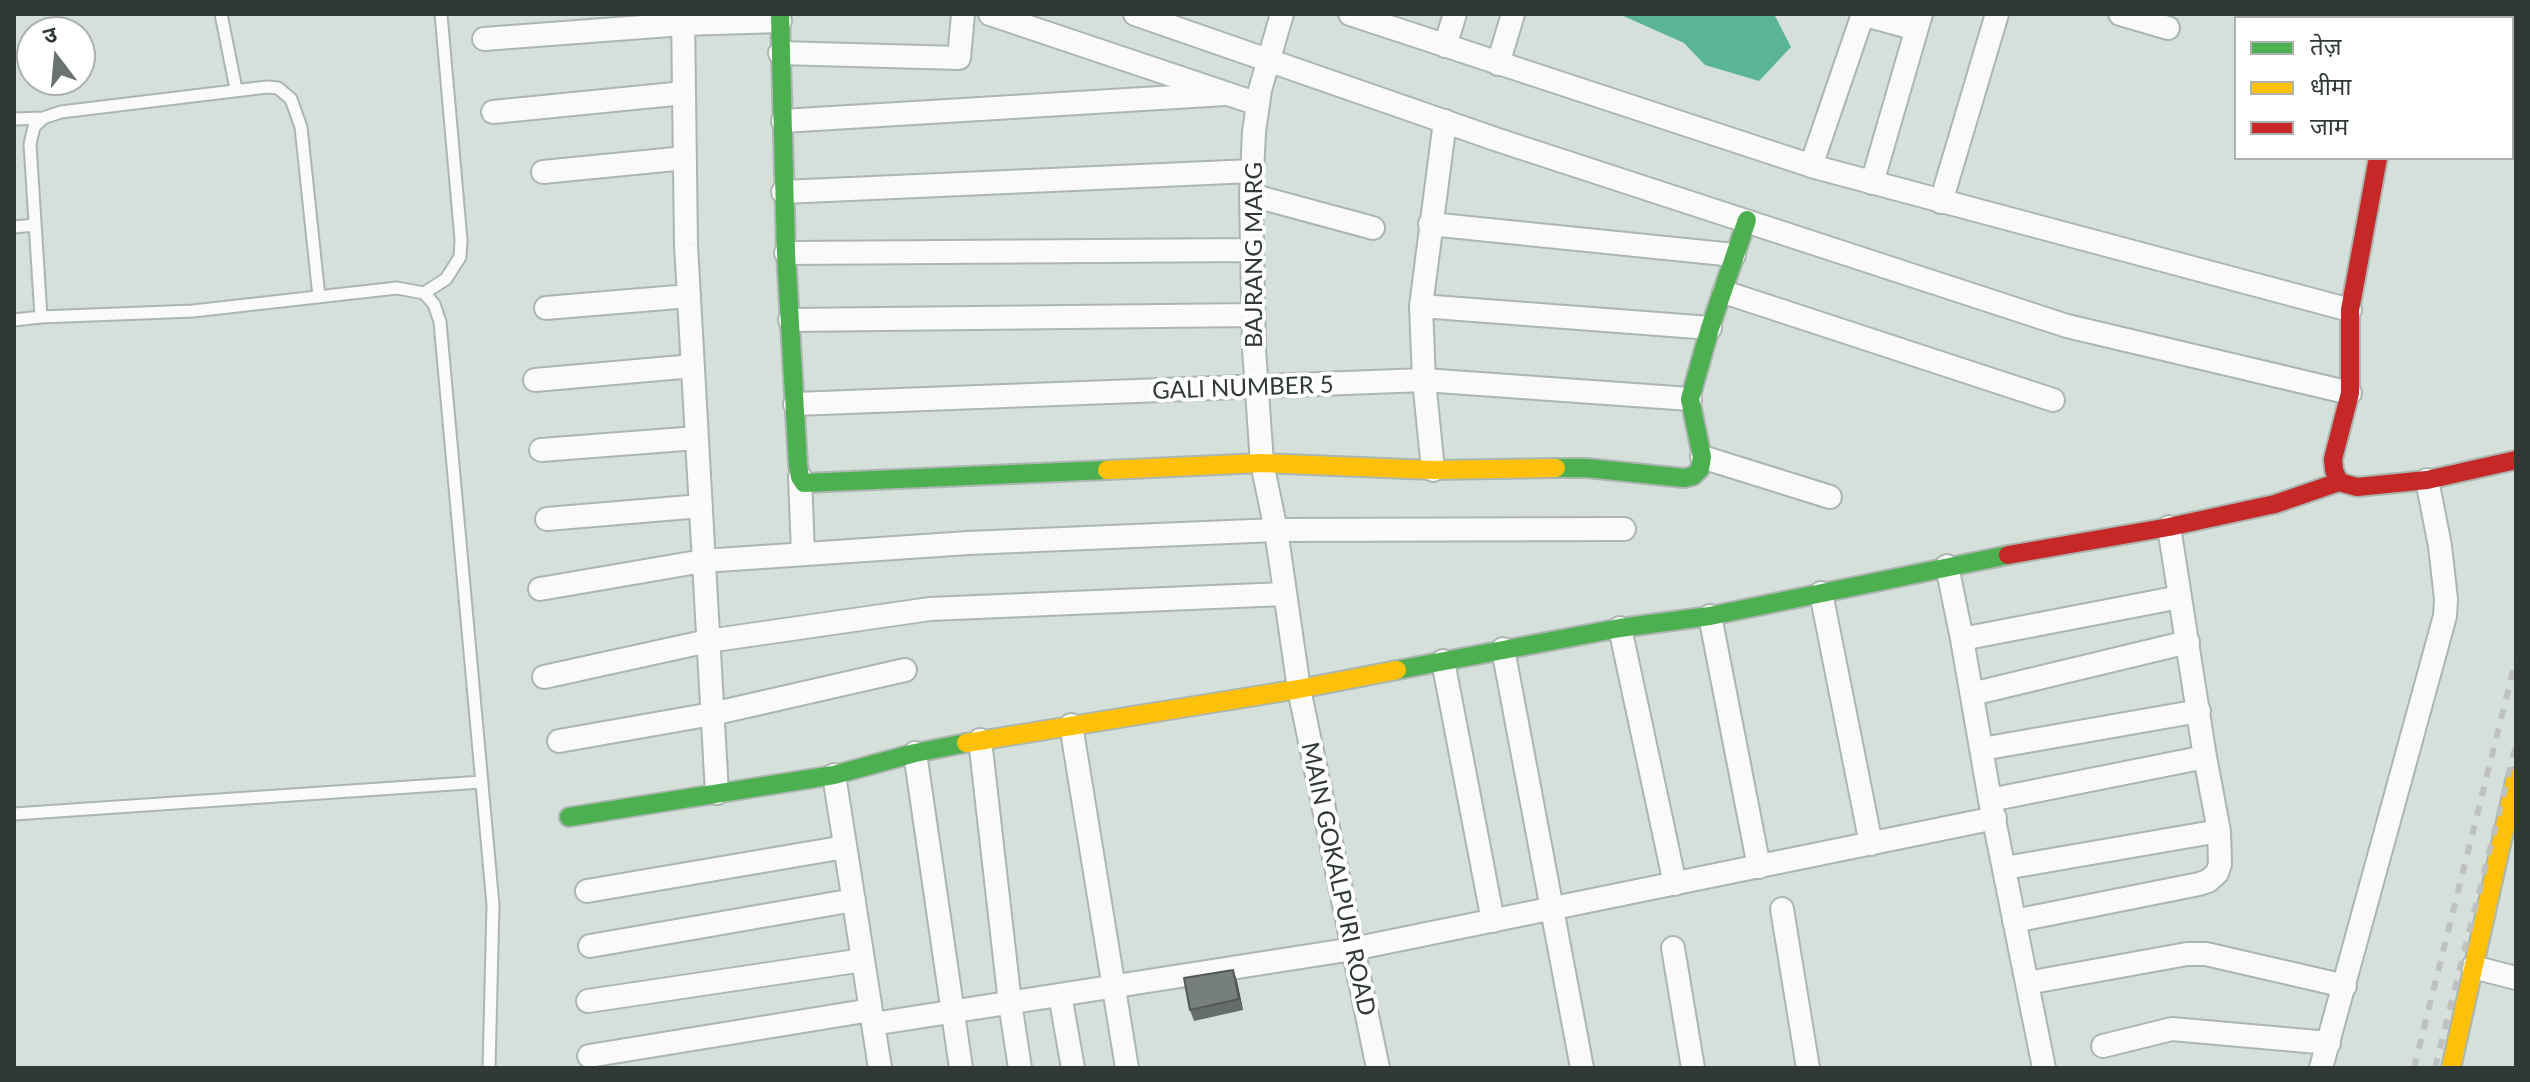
<!DOCTYPE html>
<meta charset="utf-8">
<style>
body{margin:0}
#map{position:relative;width:2530px;height:1082px;overflow:hidden;background:#d5e0da;font-family:Lato,"Noto Sans Devanagari",sans-serif}
canvas{display:block}
.frame{position:absolute;inset:0;border:16px solid #303934;pointer-events:none}
.legend{position:absolute;left:2234px;top:16px;width:280px;height:144px;box-sizing:border-box;background:#fff;border:2px solid #acb0ae;margin:0;padding:10px 14px;list-style:none;font-size:24px;color:#303934}
.legend li{display:flex;align-items:center;gap:16px;height:40px}
.legend b{width:40px;border:2px solid #acb0ae}
.north{position:absolute;left:16px;top:16px;width:80px;height:80px;box-sizing:border-box;background:#fff;border:2px solid #acb0ae;border-radius:50%;rotate:344deg;font-size:22px;font-weight:700;line-height:32px;text-align:center;color:#303934}
.north::after{content:'';display:block;margin:auto;width:28px;height:36px;background:#6a736e;clip-path:polygon(50% 0,100% 100%,50% 72%,0 100%)}
</style>
<div id="map">
<canvas width="2530" height="1082"></canvas>
<div class="frame"></div>
<ul class="legend">
<li><b style="height:10px;background:#4caf50"></b>तेज़</li>
<li><b style="height:10px;background:#ffc107"></b>धीमा</li>
<li><b style="height:10px;background:#c62828"></b>जाम</li>
</ul>
<div class="north">उ</div>
</div>
<script>
const ctx = document.querySelector('canvas').getContext('2d');
ctx.lineJoin = 'round';
function fillPath(path, color) { ctx.fillStyle = color; ctx.fill(path, 'evenodd'); }
const toPath = rows => new Path2D(rows.map(r => 'M' + r).join(''));
function strokePath(path, color, width, dash) { ctx.strokeStyle = color; ctx.lineWidth = width; ctx.lineCap = dash ? 'butt' : 'round'; ctx.setLineDash(dash || []); ctx.stroke(path); }
function write(font, color, halo, rows, align = 'center') {
  ctx.font = font + ' Lato,sans-serif'; ctx.lineWidth = 8; ctx.setLineDash([]); ctx.textBaseline = 'middle'; ctx.strokeStyle = halo; ctx.fillStyle = color; for (const [text, x, y, turn = 0] of rows) {
    ctx.save(); ctx.translate(x, y); ctx.rotate((+turn || 0) * Math.PI / 180); ctx.textAlign = isNaN(turn) ? turn : align; if (halo) ctx.strokeText(text, 0, 0); ctx.fillText(text, 0, 0); ctx.restore();
  }
}
fillPath(toPath([
 [1619,14,1774,14,1791,47,1759,81,1705,65,1684,43]
]), '#59b594');
const lane = toPath([
 [221,14,236,89],
 [14,119,43,118],
 [14,227,35,225],
 [424,293,446,279,460,257,461,240,441,14],
 [41,317,30,144,34,127,43,118,61,112,267,87,278,88,291,99,301,127,319,297],
 [14,320,41,317,193,311,397,288,424,293,434,304,440,322,493,905,489,1068],
 [14,814,482,782]
]);
const street = toPath([
 [683,14,686,245,717,793],
 [990,14,1258,104],
 [1135,14,1498,140,2067,326,2350,393],
 [1282,14,1260,90,1254,132,1251,195,1254,349,1262,463,1276,530,1299,689,1378,1068],
 [1350,14,1815,167,2350,310],
 [1861,14,1916,29],
 [2120,14,2168,28],
 [484,39,683,24,780,21],
 [1445,46,1455,14],
 [780,53,959,58,963,14],
 [1498,64,1513,14],
 [493,112,684,93],
 [783,121,1225,94],
 [1811,166,1863,14],
 [543,172,685,158],
 [1872,183,1921,14],
 [783,192,1252,171],
 [1251,195,1373,228],
 [1941,202,1997,14],
 [1430,224,1734,255],
 [786,253,1252,250],
 [1724,292,2053,400],
 [1421,306,1710,328],
 [546,308,689,296],
 [790,320,1253,315],
 [535,380,693,366],
 [795,404,1424,380,1690,399],
 [541,450,697,438],
 [1702,457,1830,497],
 [1433,470,1424,380,1421,306,1445,121],
 [800,477,803,554],
 [547,519,701,506],
 [1947,566,1962,639,1990,800,2044,1068],
 [540,589,703,561,968,543,1276,530,1624,529],
 [1821,593,1871,844],
 [1710,616,1759,867],
 [1620,628,1675,884],
 [1962,639,2180,597],
 [1503,649,1582,1068],
 [1443,661,1493,921],
 [544,677,708,641,930,609,1284,594],
 [1972,694,2188,642],
 [1071,725,1127,1068],
 [980,740,1010,1003,1020,1068],
 [559,741,712,714,905,670],
 [1982,749,2199,711],
 [915,753,961,1068],
 [834,775,880,1068],
 [1990,800,2205,757],
 [2005,868,2219,831],
 [587,891,845,847],
 [1782,909,1808,1068],
 [2014,921,2199,884,2208,881,2217,873,2220,864,2219,831,2205,757,2169,527],
 [590,946,854,900],
 [1673,948,1693,1068],
 [2473,967,2516,978],
 [2027,983,2187,954,2206,954,2345,986],
 [1060,995,1073,1068],
 [588,1001,863,960],
 [873,1024,1353,949,1995,818],
 [2103,1046,2172,1029,2329,1043],
 [589,1056,871,1010],
 [2321,1068,2445,616,2446,599,2440,546,2427,480]
]);
const fast = toPath([
 [780,14,786,253,798,465,800,477,804,483,1107,470],
 [1556,468,1587,468,1684,478,1693,476,1700,469,1702,457,1690,399,1710,328,1747,220],
 [1397,670,1620,628,1710,616,2008,555],
 [569,817,834,775,915,753,966,743]
]);
const slow = toPath([
 [2403,18,2404,14],
 [1107,470,1262,463,1433,470,1556,468],
 [966,743,1299,689,1397,670],
 [2451,1068,2516,777]
]);
const jam = toPath([
 [2339,482,2334,470,2333,459,2350,393,2350,310,2378,158],
 [2008,555,2169,527,2275,504,2339,482,2357,487,2427,480,2516,460]
]);
strokePath(lane, '#acb6b1', 15);
strokePath(street, '#acb6b1', 26);
strokePath(fast, '#acb6b1', 22);
strokePath(slow, '#acb6b1', 22);
strokePath(jam, '#acb6b1', 22);
strokePath(lane, '#f9faf9', 11);
strokePath(street, '#f9faf9', 22);
strokePath(fast, '#4caf50', 18);
strokePath(slow, '#ffc107', 18);
strokePath(jam, '#c62828', 18);
strokePath(toPath([
 [2414,1068,2516,659],
 [2435,1068,2516,745]
]), '#bec1c0', 6, [10, 10]);
fillPath(toPath([
 [1233,970,1237,981,1243,1010,1194,1021,1190,1010]
]), '#656d69');
fillPath(toPath([
 [1233,970,1237,981,1243,1010,1239,999]
]), '#535955');
const building = toPath([
 [1233,970,1239,999,1190,1010,1184,978,1233,970]
]);
fillPath(building, '#767f7a');
strokePath(building, '#535955', 2);
write('24px', '#303934', '#fff', [
 ["BAJRANG MARG",1254,255,-90],
 ["GALI NUMBER 5",1243,388,-2],
 ["MAIN GOKALPURI ROAD",1338,879,78]
]);
</script>
